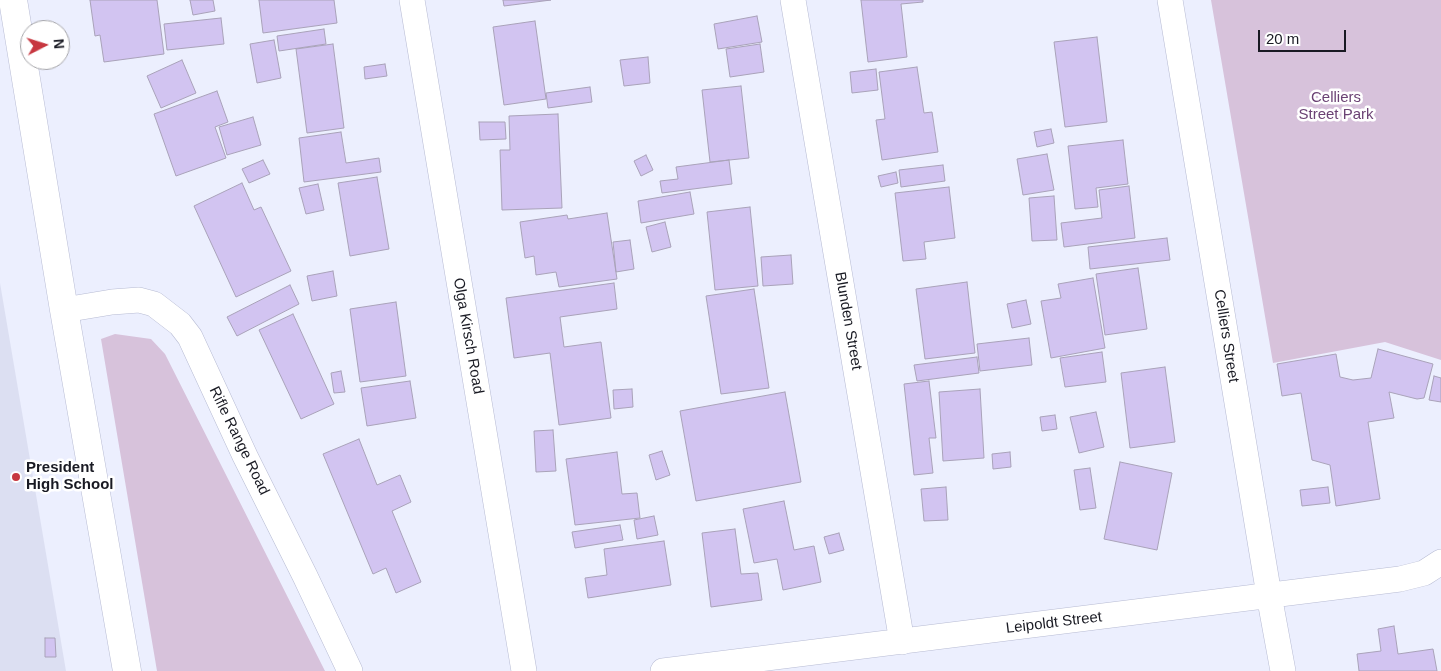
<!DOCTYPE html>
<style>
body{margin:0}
#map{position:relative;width:1441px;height:671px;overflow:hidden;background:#eceffe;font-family:Helvetica,sans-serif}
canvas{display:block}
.north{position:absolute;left:20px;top:20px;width:50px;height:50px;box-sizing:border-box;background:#fff;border:1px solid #a3a3a7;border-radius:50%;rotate:85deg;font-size:14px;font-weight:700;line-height:20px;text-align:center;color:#191a23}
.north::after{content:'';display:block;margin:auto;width:18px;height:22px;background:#c73740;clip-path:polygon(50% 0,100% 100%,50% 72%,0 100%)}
.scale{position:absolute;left:1258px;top:30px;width:88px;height:22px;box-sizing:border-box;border:2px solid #191a23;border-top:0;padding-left:6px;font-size:15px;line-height:18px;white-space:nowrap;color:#191a23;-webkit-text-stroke:4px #fff;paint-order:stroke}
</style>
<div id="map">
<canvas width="1441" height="671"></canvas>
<div class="north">N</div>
<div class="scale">20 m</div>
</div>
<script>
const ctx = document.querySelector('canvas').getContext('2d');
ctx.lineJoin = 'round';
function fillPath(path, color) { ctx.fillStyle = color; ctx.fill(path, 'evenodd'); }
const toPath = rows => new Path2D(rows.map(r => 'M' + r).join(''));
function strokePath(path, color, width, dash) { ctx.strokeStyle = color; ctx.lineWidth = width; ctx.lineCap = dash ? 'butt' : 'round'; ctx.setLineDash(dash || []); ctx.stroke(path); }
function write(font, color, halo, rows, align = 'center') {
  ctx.font = font + ' Helvetica,sans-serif'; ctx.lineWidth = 5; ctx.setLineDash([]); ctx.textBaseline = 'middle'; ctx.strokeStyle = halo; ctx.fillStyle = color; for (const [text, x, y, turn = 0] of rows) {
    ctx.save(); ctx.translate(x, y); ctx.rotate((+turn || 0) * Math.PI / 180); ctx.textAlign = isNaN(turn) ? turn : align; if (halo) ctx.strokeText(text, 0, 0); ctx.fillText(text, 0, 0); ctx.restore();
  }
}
fillPath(toPath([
 [0,283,66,671,0,671]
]), '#dcdff2');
fillPath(toPath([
 [1211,0,1441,0,1441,360,1385,342,1273,363],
 [115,334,151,339,165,354,325,671,157,671,101,339]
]), '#d7c2db');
const building = toPath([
 [90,0,157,0,164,54,104,62,100,35,95,36,90,0],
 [190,0,213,0,215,11,193,15,190,0],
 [259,0,334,0,337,23,263,33,259,0],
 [503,0,551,0,504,6,503,0],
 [861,0,923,0,923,2,901,4,907,57,868,62,861,0],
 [757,16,762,42,718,49,714,24,757,16],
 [221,18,224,44,167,50,164,24,221,18],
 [535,21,546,99,504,105,493,27,535,21],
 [324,29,326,44,279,51,277,36,324,29],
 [1097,37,1107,122,1065,127,1054,42,1097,37],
 [274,40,281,78,257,83,250,44,274,40],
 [333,44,344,128,307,133,296,49,333,44],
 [760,44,764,72,730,77,726,49,760,44],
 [648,57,650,83,624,86,620,60,648,57],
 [182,60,196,93,161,108,147,76,182,60],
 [385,64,387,76,365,79,364,67,385,64],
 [917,67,924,113,932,112,938,152,882,160,876,120,885,119,879,72,917,67],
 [876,69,878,90,852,93,850,72,876,69],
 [741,86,749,158,710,162,702,90,741,86],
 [590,87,592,102,548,108,546,93,590,87],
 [217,91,228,122,215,127,226,158,176,176,154,114,217,91],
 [558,114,562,208,502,210,500,150,510,150,509,116,558,114],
 [253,117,261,145,227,155,219,127,253,117],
 [479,122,505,122,506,139,480,140,479,122],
 [1051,129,1054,143,1037,147,1034,132,1051,129],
 [341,132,346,163,379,158,381,172,304,182,299,138,341,132],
 [1123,140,1128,184,1096,188,1098,207,1075,209,1068,146,1123,140],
 [1047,154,1054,190,1023,195,1017,159,1047,154],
 [646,155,653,170,641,176,634,161,646,155],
 [263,160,270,174,249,183,242,169,263,160],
 [729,160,732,184,662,193,660,181,678,179,676,167,729,160],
 [943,165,945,181,901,187,899,170,943,165],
 [896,172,898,183,881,187,878,176,896,172],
 [377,177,389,249,350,256,338,183,377,177],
 [242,183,254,210,261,207,291,271,236,297,194,206,242,183],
 [318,184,324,210,306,214,299,188,318,184],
 [1129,186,1135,238,1064,247,1061,223,1102,218,1099,190,1129,186],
 [949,187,955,238,924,242,926,259,903,261,895,193,949,187],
 [690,192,694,214,641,223,638,201,690,192],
 [1054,196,1057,240,1032,241,1029,198,1054,196],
 [750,207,758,286,715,290,707,212,750,207],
 [607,213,617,279,559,287,556,272,536,275,534,256,525,258,520,222,567,215,568,219,607,213],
 [665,222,671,247,652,252,646,227,665,222],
 [1167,238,1170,260,1090,269,1088,247,1167,238],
 [630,240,634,269,616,272,613,242,630,240],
 [791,255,793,284,763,286,761,257,791,255],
 [1138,268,1147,329,1105,335,1096,274,1138,268],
 [333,271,337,296,312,301,307,276,333,271],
 [1093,278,1105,348,1051,358,1041,301,1061,298,1058,284,1093,278],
 [967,282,975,353,925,359,916,289,967,282],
 [614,283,617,309,560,317,564,347,601,342,611,418,559,425,550,353,514,358,506,298,614,283],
 [290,285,299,304,237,336,227,317,290,285],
 [754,289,769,388,721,394,706,296,754,289],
 [1026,300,1031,324,1012,328,1007,304,1026,300],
 [396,302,406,376,360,382,350,309,396,302],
 [293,314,334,404,301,419,259,330,293,314],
 [1029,338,1032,365,980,371,977,344,1029,338],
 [1378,349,1433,364,1424,398,1417,399,1389,392,1394,418,1368,422,1380,499,1336,506,1330,465,1312,460,1301,393,1282,396,1277,364,1336,354,1340,377,1353,380,1371,378,1378,349],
 [1102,352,1106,382,1065,387,1060,358,1102,352],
 [977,357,979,373,917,381,914,365,977,357],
 [1165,367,1175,442,1130,448,1121,373,1165,367],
 [341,371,345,392,334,393,331,373,341,371],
 [1434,376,1441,378,1441,402,1429,400,1434,376],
 [410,381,416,418,367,426,361,388,410,381],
 [929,381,936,438,929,438,933,473,914,475,904,384,929,381],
 [632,389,633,407,614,409,613,390,632,389],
 [980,389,984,458,943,461,939,392,980,389],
 [785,392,801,482,696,501,680,411,785,392],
 [1096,412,1104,447,1079,453,1070,417,1096,412],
 [1055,415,1057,429,1042,431,1040,417,1055,415],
 [553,430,556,471,536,472,534,431,553,430],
 [359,439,377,485,400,475,411,502,392,511,421,582,396,593,386,568,373,574,323,454,359,439],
 [662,451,670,475,656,480,649,455,662,451],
 [617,452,622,494,637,493,640,518,575,525,566,459,617,452],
 [1010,452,1011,467,993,469,992,454,1010,452],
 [1120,462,1172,473,1157,550,1104,539,1120,462],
 [1090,468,1096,508,1080,510,1074,470,1090,468],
 [946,487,948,520,924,521,921,489,946,487],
 [1328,487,1330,503,1302,506,1300,490,1328,487],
 [784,501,794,550,814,546,821,582,783,590,777,559,754,563,743,509,784,501],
 [654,516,658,535,637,539,634,520,654,516],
 [620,525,623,540,575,548,572,532,620,525],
 [735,529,741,574,758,573,762,600,711,607,702,533,735,529],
 [839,533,844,550,829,554,824,537,839,533],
 [664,541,671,585,588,598,585,578,607,575,604,549,664,541],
 [1394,626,1398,654,1433,649,1437,671,1359,671,1357,654,1381,651,1378,629,1394,626],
 [45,638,55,638,56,657,45,657,45,638]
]);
fillPath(building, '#d2c4f1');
strokePath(building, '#a9a2b9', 1);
const street = toPath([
 [412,0,524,671],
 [793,0,902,642],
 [1170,0,1269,595,1283,671],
 [64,310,112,302,139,300,154,304,180,324,190,337,245,456,305,576,350,671],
 [663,671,1400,579,1424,573,1441,562]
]);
const secondary = toPath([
 [13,0,64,310,127,671]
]);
strokePath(street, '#b7bbd3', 26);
strokePath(secondary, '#b7bbd3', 29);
strokePath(street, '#fff', 25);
strokePath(secondary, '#fff', 28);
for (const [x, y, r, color] of [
 [16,477,5,"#c73740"]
]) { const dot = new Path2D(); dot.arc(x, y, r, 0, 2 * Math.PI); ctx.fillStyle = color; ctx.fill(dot); strokePath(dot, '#fff', 2); }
write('15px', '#6b4274', '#fff', [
 ["Celliers",1336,98],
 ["Street Park",1336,115]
]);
write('15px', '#191a23', '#fff', [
 ["Blunden Street",848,321,80],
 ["Olga Kirsch Road",468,336,80],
 ["Celliers Street",1226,336,81],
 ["Rifle Range Road",239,441,64],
 ["Leipoldt Street",1054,623,-7]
]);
write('bold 15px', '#191a23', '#fff', [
 ["President",26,468],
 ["High School",26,485]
], 'left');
</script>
